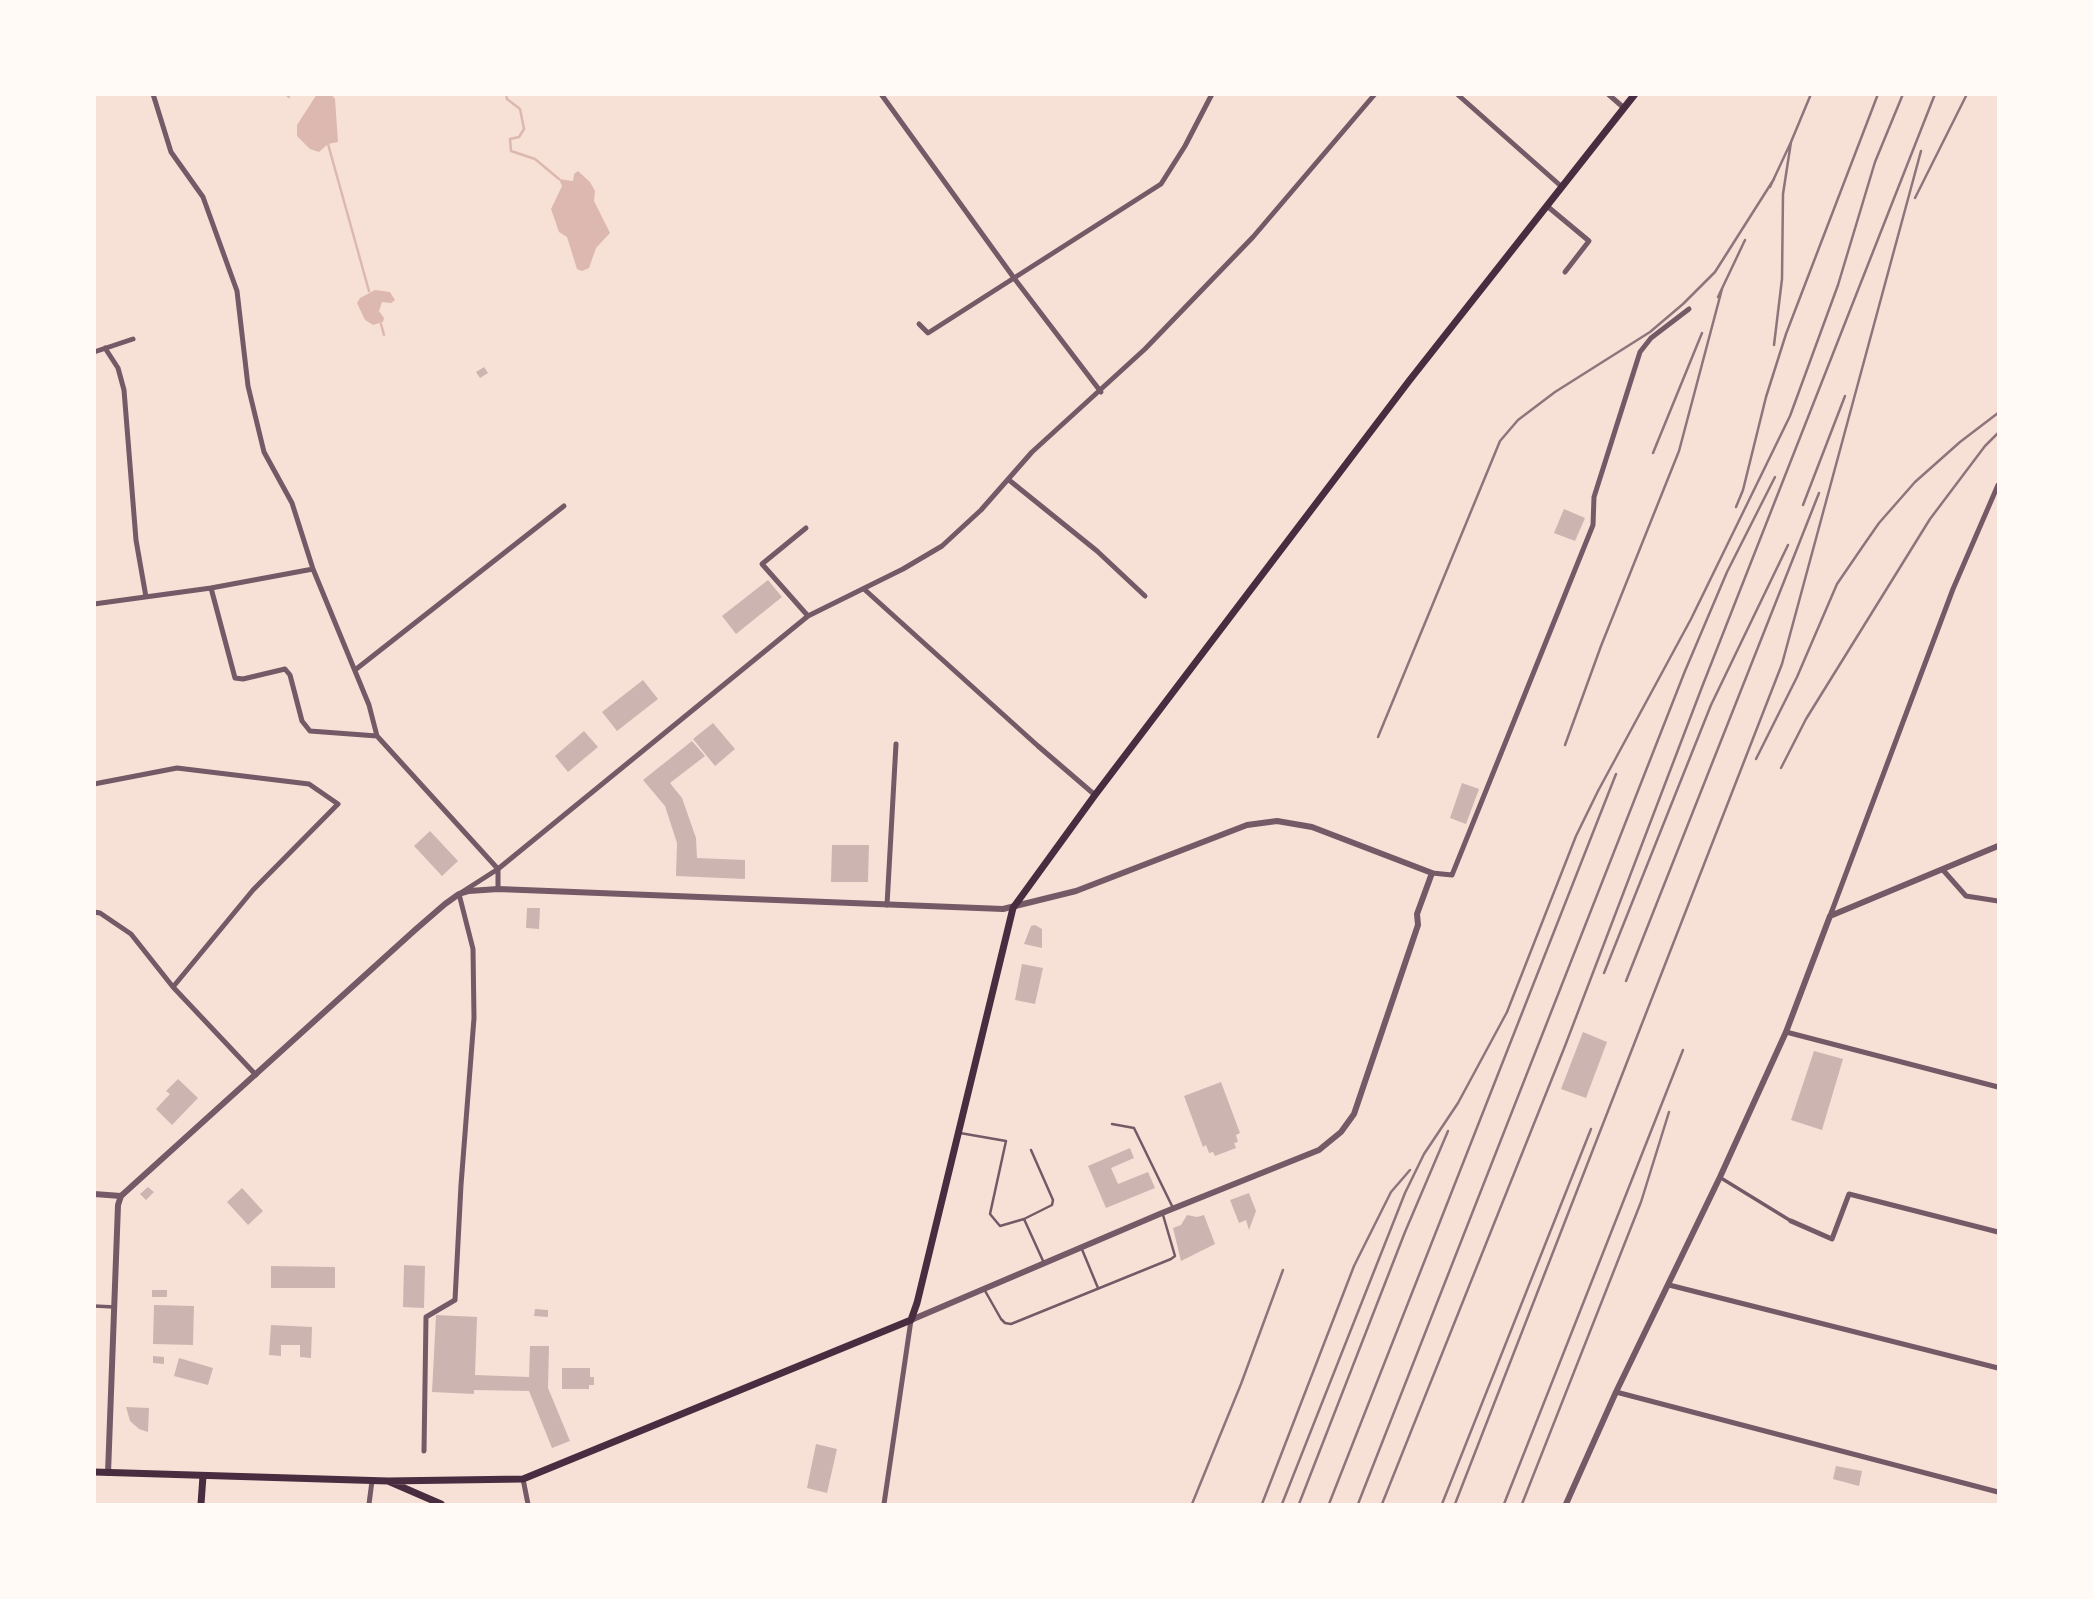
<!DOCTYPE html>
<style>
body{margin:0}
#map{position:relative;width:2093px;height:1599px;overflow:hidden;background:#f7e1d7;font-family:"Noto Sans",sans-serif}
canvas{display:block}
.frame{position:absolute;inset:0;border:96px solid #fffaf5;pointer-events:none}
</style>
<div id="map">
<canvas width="2093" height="1599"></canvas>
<div class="frame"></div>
</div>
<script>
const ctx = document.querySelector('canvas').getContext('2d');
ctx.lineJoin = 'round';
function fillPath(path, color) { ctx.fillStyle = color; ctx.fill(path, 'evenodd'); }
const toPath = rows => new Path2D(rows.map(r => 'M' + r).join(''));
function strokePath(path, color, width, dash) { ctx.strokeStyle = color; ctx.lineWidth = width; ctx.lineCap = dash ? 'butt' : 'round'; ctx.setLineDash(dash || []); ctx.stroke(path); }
fillPath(toPath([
 [317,94,332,95,335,99,338,142,328,144,319,152,310,149,297,136,297,125],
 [578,171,590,182,595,191,594,201,610,233,596,248,589,268,582,271,577,269,567,237,559,232,551,209,562,186,559,179,573,181,574,174],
 [375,290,390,292,395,300,391,303,382,302,379,311,384,318,383,322,373,325,365,320,357,303,360,298]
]), '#dcb8b0');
strokePath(toPath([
 [286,94,289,97],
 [506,94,507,99,520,109,524,129,519,137,510,139,511,151,535,159,559,179],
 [328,144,369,291],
 [381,324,384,335]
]), '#dcb8b0', 2.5);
fillPath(toPath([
 [484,367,488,373,480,378,476,372],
 [1564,509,1585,518,1575,541,1554,533],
 [768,580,782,597,736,634,722,616],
 [643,680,658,699,617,731,602,712],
 [713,723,735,749,715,766,693,739],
 [584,731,598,747,568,772,555,756],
 [692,741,705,756,670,783,682,798,696,838,697,858,745,860,745,879,676,876,677,843,665,806,643,780],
 [1462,783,1479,789,1466,824,1450,818],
 [430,831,458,861,442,876,414,846],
 [832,845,869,845,868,882,831,882],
 [527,908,540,908,539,929,526,928],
 [1035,925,1042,929,1042,948,1024,944,1031,926],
 [1022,964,1043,968,1035,1004,1015,1000],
 [1583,1032,1607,1042,1586,1098,1561,1089],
 [1814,1051,1843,1059,1822,1130,1791,1120],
 [178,1079,198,1098,172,1125,156,1109,170,1094,166,1091],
 [1221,1082,1240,1133,1236,1135,1238,1142,1234,1143,1236,1148,1215,1156,1213,1152,1209,1153,1206,1145,1203,1147,1184,1096],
 [1130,1148,1134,1158,1111,1168,1118,1184,1148,1172,1155,1188,1106,1208,1088,1166],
 [148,1187,154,1192,146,1200,140,1194],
 [242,1188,263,1211,248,1225,227,1202],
 [1249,1193,1256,1211,1249,1230,1246,1220,1239,1223,1230,1200],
 [1187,1215,1197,1217,1204,1215,1215,1244,1181,1261,1173,1228,1181,1225],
 [404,1265,425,1266,424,1308,403,1307],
 [271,1266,335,1267,335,1288,271,1288],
 [152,1290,167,1290,167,1297,152,1297],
 [154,1305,194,1306,193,1345,153,1344],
 [535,1309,548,1310,548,1317,534,1316],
 [436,1315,477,1317,475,1375,529,1377,530,1346,549,1346,548,1388,570,1441,552,1448,529,1391,474,1390,474,1394,432,1392],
 [271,1325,312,1327,311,1358,300,1357,300,1345,281,1345,281,1356,269,1355],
 [153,1356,164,1357,164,1364,153,1363],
 [179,1358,213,1368,208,1385,174,1376],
 [562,1368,590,1368,590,1377,594,1377,594,1385,589,1385,589,1389,562,1389],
 [126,1407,149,1408,148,1432,139,1429,130,1421],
 [816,1444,837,1449,827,1493,807,1488],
 [1836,1466,1862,1471,1859,1486,1833,1479]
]), '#ccb4b1');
strokePath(toPath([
 [1112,1124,1134,1128,1173,1208],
 [960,1133,1006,1141,990,1214,1000,1226,1024,1219,1044,1263],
 [1024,1219,1052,1205,1053,1200,1031,1150],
 [1081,1247,1098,1288],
 [984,1289,1001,1319,1005,1323,1011,1324,1171,1259,1175,1256,1163,1215]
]), '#755966', 2.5);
strokePath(toPath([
 [1721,1178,1791,1221],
 [94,1306,114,1307]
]), '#755966', 3.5);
strokePath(toPath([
 [153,94,171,152,203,197,237,291,248,386,264,452,292,503,313,569,369,705,377,736,498,869,459,894,473,949,474,1018,461,1185,455,1300,426,1317,424,1451],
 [881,94,1014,278,1101,392],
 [1457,94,1562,187],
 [1608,94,1624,108],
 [1547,206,1589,241,1565,272],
 [919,324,928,333,1161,184,1185,146,1212,94],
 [105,348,118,368,124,390,136,540,146,597],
 [94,352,133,339],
 [1009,480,1097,551,1145,596],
 [806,528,762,564,808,616],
 [211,588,235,678,243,679,285,669,290,675,302,721,310,731,377,736],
 [864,589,1038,746,1095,795],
 [94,604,211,588,313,569],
 [355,670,564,506],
 [94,784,177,768,309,784,338,804,253,890,173,987],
 [1943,870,1966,896,1998,901],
 [1432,873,1452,875,1593,525,1594,497,1640,352,1651,338,1689,309],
 [498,889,498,869,808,616,903,569,942,546,981,510,1032,452,1145,349,1253,237,1375,94],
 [887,905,896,744],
 [94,912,100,913,131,934,173,987,256,1075],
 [1830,916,1953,589,1998,485],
 [1786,1032,1998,1087],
 [1791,1221,1832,1239,1849,1194,1998,1232],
 [1669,1285,1998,1368],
 [1616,1392,1998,1492],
 [523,1479,528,1504],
 [369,1504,372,1481],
 [884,1504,911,1320]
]), '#755966', 5);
strokePath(toPath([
 [94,1194,121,1196,415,930,445,904,459,894,469,891,498,889,1003,909,1076,891,1247,825,1277,821,1312,827,1432,873,1417,914,1418,925,1354,1114,1341,1132,1319,1150,1162,1213,911,1320],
 [108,1473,118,1205,121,1196],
 [1566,1504,1616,1392,1720,1177,1786,1032,1830,916,1998,846]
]), '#755966', 6);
strokePath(toPath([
 [94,1472,388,1481,441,1504],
 [388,1481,523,1479,911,1320,917,1303,1013,908,1095,795,1409,381,1635,94],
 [201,1504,203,1476]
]), '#4a2c40', 7);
strokePath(toPath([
 [1770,187,1791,142],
 [1915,198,1967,94],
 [1718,297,1745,240],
 [1774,345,1782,279,1783,194,1791,142,1811,94],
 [1653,453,1702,333],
 [1803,505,1845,396],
 [1736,507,1743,490,1766,397,1786,334,1878,94],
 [1378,737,1500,441,1518,420,1555,392,1650,332,1683,304,1715,272,1774,179],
 [1565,745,1601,646,1679,451,1722,289],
 [1756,759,1797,677,1837,584,1863,546,1879,523,1915,482,1960,442,1998,413],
 [1781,768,1806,719,1930,519,1985,446,1998,433],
 [1604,973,1711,705,1788,545],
 [1626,981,1819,493],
 [1192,1504,1241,1384,1283,1270],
 [1262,1504,1354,1266,1391,1192,1410,1170],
 [1282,1504,1405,1193,1424,1154,1458,1103,1507,1012,1576,836,1598,791,1691,619,1790,416,1838,285,1875,162,1903,94],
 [1299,1504,1405,1232,1448,1131],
 [1329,1504,1616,774],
 [1358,1504,1685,671,1727,572,1775,477],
 [1382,1504,1565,1046,1702,687,1935,94],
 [1442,1504,1591,1129],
 [1455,1504,1782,664,1921,151],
 [1504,1504,1683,1050],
 [1522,1504,1641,1202,1669,1112]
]), '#8f747c', 2.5);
</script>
